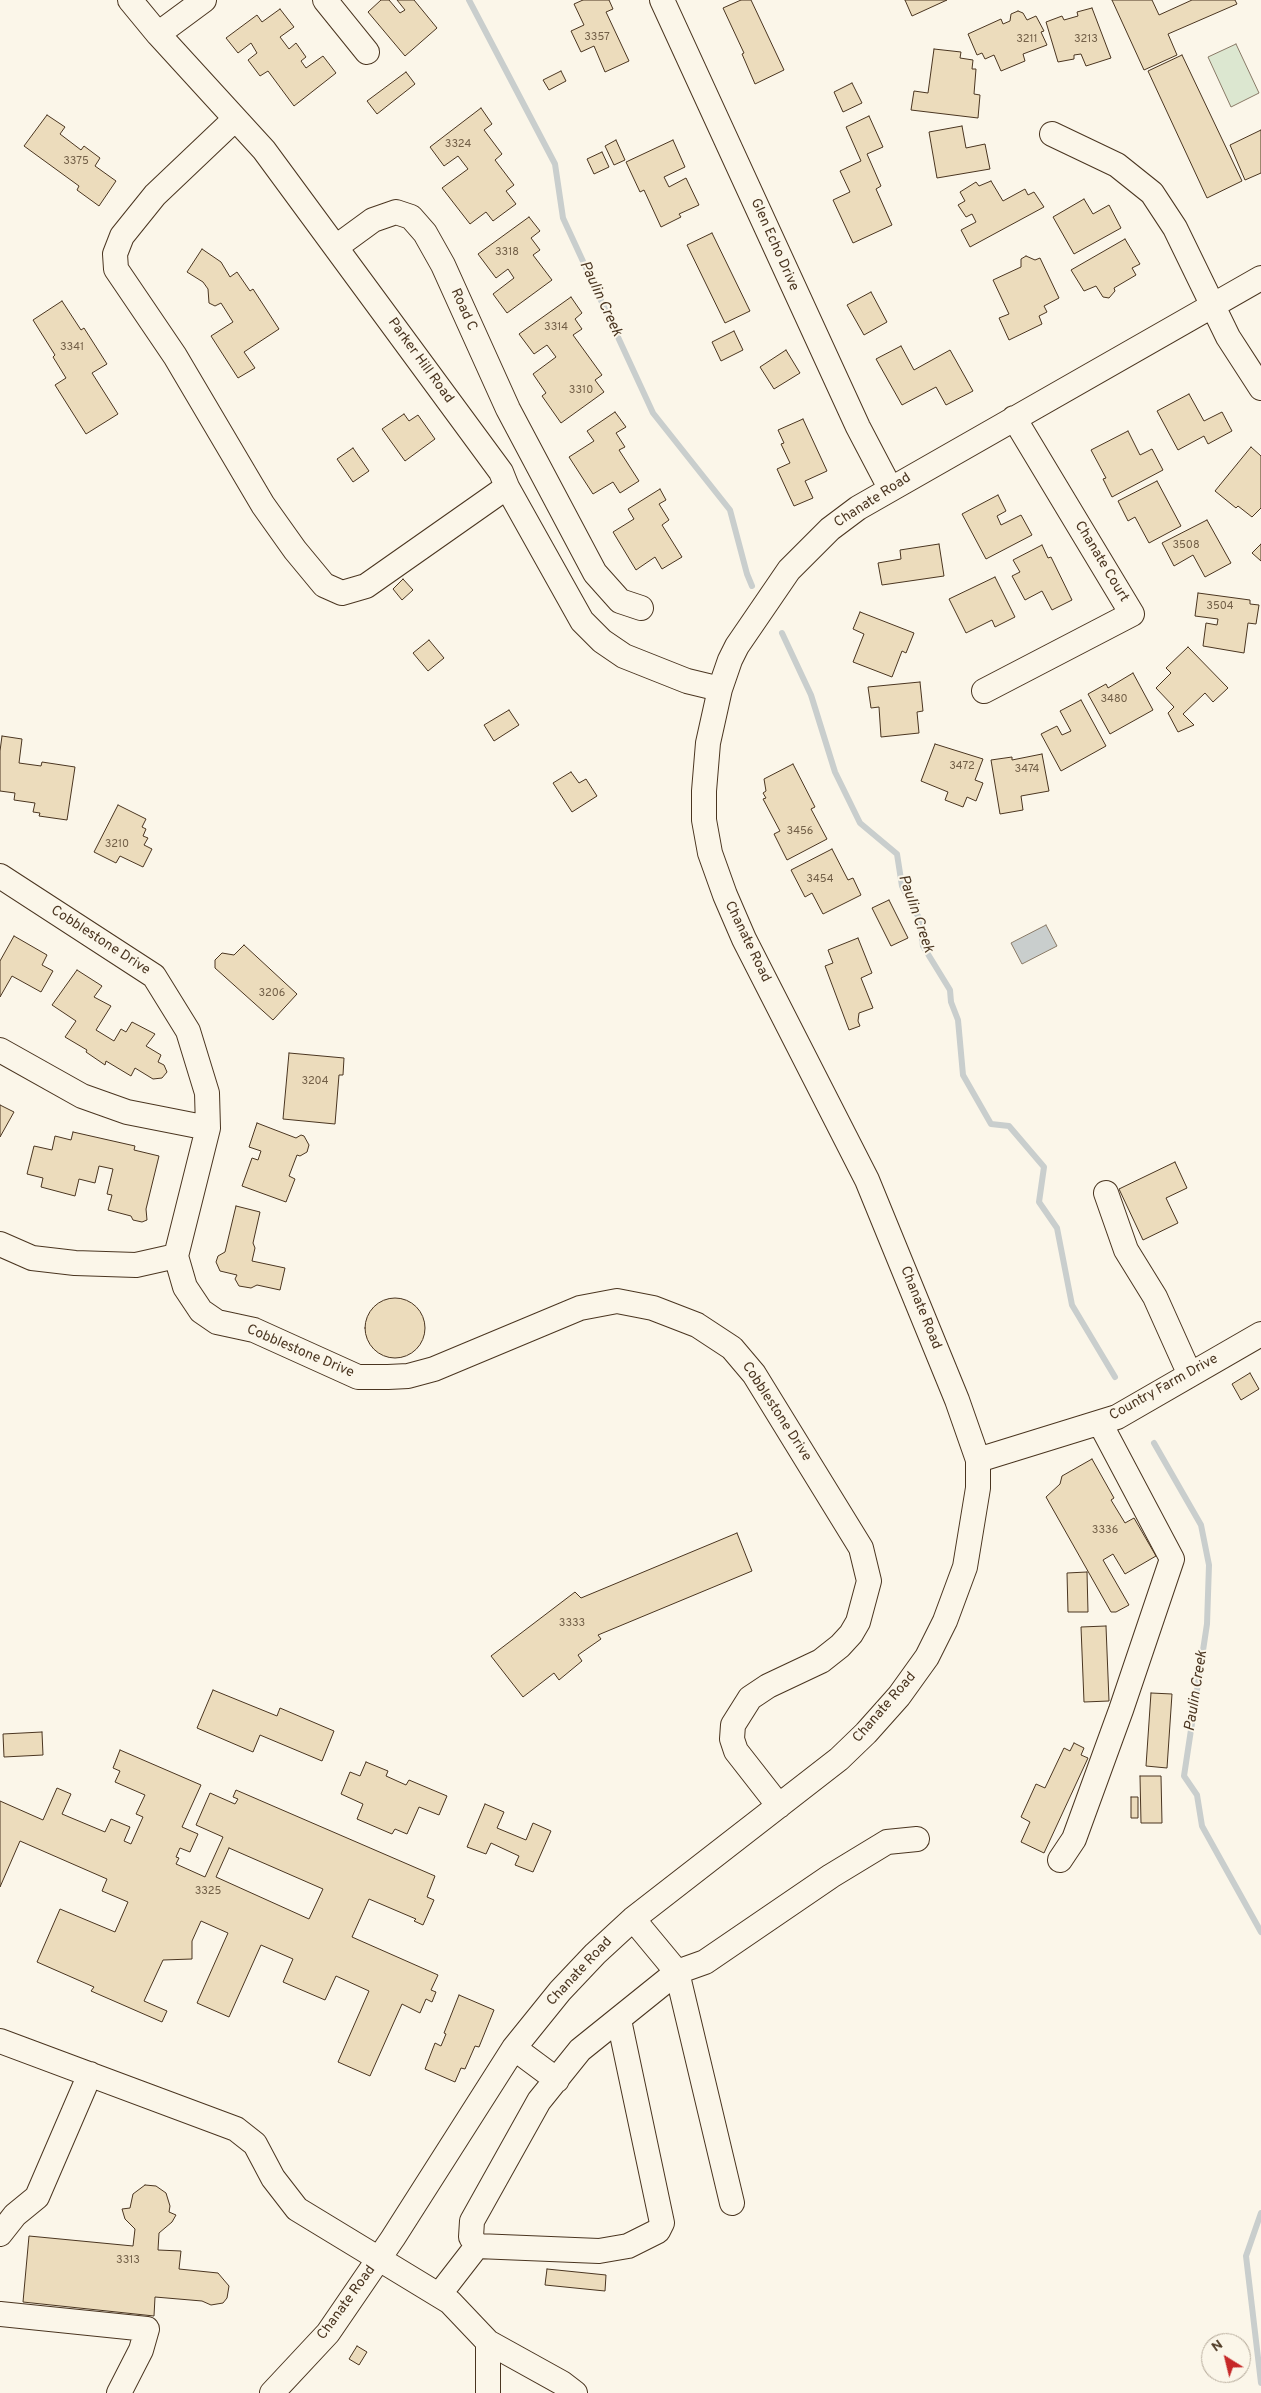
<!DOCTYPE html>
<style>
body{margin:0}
#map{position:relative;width:1261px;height:2393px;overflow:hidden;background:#fbf6e9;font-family:Overpass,sans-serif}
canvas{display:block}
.north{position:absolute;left:1201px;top:2333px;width:50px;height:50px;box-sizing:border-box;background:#fbf6e9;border:1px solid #b4a999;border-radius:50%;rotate:324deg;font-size:14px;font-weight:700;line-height:20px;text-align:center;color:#4a3520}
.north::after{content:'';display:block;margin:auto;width:18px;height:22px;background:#c62828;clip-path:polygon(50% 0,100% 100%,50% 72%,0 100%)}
</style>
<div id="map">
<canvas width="1261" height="2393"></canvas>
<div class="north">N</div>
</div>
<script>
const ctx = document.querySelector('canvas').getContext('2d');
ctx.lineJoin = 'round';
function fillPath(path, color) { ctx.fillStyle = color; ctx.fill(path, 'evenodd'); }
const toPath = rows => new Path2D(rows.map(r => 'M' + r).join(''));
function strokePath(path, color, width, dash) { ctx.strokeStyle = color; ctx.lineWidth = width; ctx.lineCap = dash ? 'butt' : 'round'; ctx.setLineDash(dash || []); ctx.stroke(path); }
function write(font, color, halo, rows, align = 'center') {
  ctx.font = font + ' Overpass,sans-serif'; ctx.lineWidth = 4; ctx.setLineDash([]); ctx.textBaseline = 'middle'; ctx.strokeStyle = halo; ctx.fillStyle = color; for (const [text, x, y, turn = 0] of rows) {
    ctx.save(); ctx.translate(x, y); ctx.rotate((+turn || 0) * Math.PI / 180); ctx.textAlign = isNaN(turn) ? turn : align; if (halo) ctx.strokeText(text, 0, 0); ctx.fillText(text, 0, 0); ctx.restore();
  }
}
const green = toPath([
 [1236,44,1259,93,1231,107,1208,57,1236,44]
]);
fillPath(green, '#dce7d0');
strokePath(green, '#887966', 1);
const water = toPath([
 [1046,925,1057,946,1022,964,1011,943,1046,925]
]);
fillPath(water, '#c9cecd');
strokePath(water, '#887966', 1);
strokePath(toPath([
 [469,0,555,164,563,218,653,413,730,510,747,574,752,586],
 [782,633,811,695,835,772,860,823,897,854,902,886,919,918,923,946,950,990,951,1002,958,1020,963,1075,991,1124,1009,1126,1044,1167,1039,1202,1057,1228,1072,1305,1115,1377],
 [1154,1443,1201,1525,1209,1565,1207,1624,1184,1776,1197,1795,1202,1826,1261,1932],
 [1261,2213,1246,2256,1261,2383]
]), '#c9cecd', 6);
const building = toPath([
 [381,0,389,0,400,13,405,10,397,0,414,0,437,28,405,56,368,12,381,0],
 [583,0,609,0,613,9,606,12,629,61,605,72,594,46,581,52,571,31,584,25,574,4,583,0],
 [741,0,751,0,784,70,755,84,742,54,744,53,723,8,741,0],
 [905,0,947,0,912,16,905,0],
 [1112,0,1152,0,1159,15,1192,0,1235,0,1237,4,1168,34,1177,55,1144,70,1112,0],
 [1092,8,1111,58,1086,66,1081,54,1074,55,1074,59,1058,62,1046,22,1062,16,1064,20,1078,16,1077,12,1092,8],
 [280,9,294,27,280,37,289,49,296,43,306,57,301,61,306,68,323,56,336,73,294,106,268,71,260,76,248,60,257,53,251,43,238,53,226,38,257,15,262,22,280,9],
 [1018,11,1023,13,1027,20,1036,16,1044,31,1041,32,1047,45,1023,54,1025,61,1001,71,994,55,985,59,982,53,977,55,968,34,1001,19,1003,24,1010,21,1011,14,1018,11],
 [934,49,961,52,960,58,973,60,972,69,976,69,974,94,980,95,978,118,911,110,914,91,928,93,934,49],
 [1182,55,1242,181,1207,198,1148,71,1182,55],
 [561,71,566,81,549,90,543,80,561,71],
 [406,72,415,84,377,114,367,101,406,72],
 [852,83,862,103,843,112,834,92,852,83],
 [481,108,492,124,484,130,502,154,495,160,514,185,506,191,516,204,493,221,486,212,470,224,442,188,468,169,458,156,444,166,430,147,481,108],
 [47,115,65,127,60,134,81,150,84,146,100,158,95,166,116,181,99,206,77,190,79,186,24,146,47,115],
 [869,116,883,147,867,154,881,186,876,189,892,225,853,243,833,200,850,192,840,171,861,161,846,127,869,116],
 [962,126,966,148,985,144,990,169,937,178,929,132,962,126],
 [1261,130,1261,173,1245,180,1230,145,1261,130],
 [616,140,625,160,614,165,605,146,616,140],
 [673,140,685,167,664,177,669,187,686,178,699,205,679,214,681,217,661,227,644,190,640,192,626,162,673,140],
 [602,152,609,167,594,174,587,159,602,152],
 [991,181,1003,201,1025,189,1028,195,1034,192,1044,207,970,247,961,230,976,222,972,214,966,217,958,205,965,201,960,192,976,182,979,186,991,181],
 [1084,199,1093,214,1109,205,1121,228,1074,254,1053,217,1084,199],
 [529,217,540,231,531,238,540,250,533,255,552,280,507,313,493,294,514,278,508,269,496,278,478,254,529,217],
 [712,233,750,311,725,323,687,245,712,233],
 [1125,239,1140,264,1132,268,1136,275,1114,288,1115,291,1109,298,1103,297,1096,286,1084,291,1071,270,1125,239],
 [202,249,221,262,230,277,237,272,250,291,253,289,279,329,244,352,255,368,238,378,211,336,233,322,221,303,215,306,209,303,208,289,203,282,187,272,202,249],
 [1026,256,1035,260,1040,258,1059,298,1044,306,1047,312,1039,316,1042,324,1009,340,999,318,1009,314,993,280,1021,267,1021,259,1026,256],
 [871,292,887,322,864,335,847,305,871,292],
 [571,297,582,313,575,319,582,329,573,335,602,375,595,380,604,392,561,423,542,396,546,393,533,374,556,357,547,345,534,354,519,334,571,297],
 [62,301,81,330,84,328,107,364,92,373,118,414,86,434,55,385,66,378,53,357,55,355,33,320,62,301],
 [734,331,743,350,721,361,712,342,734,331],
 [901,346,914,370,950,350,973,391,946,405,936,387,902,405,876,359,901,346],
 [786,350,800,373,774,389,760,367,786,350],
 [1189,394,1204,421,1222,412,1232,431,1208,444,1204,436,1178,450,1157,411,1189,394],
 [615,412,626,427,616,433,625,447,619,450,639,481,620,493,613,482,593,494,569,457,594,441,587,431,615,412],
 [404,414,409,421,418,415,435,439,405,461,382,429,404,414],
 [803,419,827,471,805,481,813,498,794,506,777,469,790,463,781,444,784,443,778,430,803,419],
 [1128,431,1140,455,1152,449,1163,470,1112,497,1103,479,1106,478,1091,450,1128,431],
 [1251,447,1261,456,1261,508,1252,517,1238,506,1236,508,1215,491,1251,447],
 [353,448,369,471,353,482,337,459,353,448],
 [1157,481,1181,526,1149,543,1135,517,1128,521,1118,501,1157,481],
 [660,489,666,500,659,504,669,520,662,525,682,557,662,569,655,557,636,570,613,532,634,519,628,509,660,489],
 [998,495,1006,511,997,516,1001,525,1021,515,1032,535,986,559,962,514,998,495],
 [1207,520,1231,563,1205,577,1193,555,1174,566,1162,543,1207,520],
 [939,544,944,576,882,585,878,563,901,559,900,550,939,544],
 [1261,544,1261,561,1252,553,1261,544],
 [1042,545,1048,558,1051,557,1072,600,1052,610,1042,591,1025,600,1012,576,1020,572,1013,560,1042,545],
 [995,577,1015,617,995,627,992,620,966,633,949,599,995,577],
 [403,579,413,590,402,600,393,589,403,579],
 [1198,593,1250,600,1250,604,1259,605,1256,624,1248,623,1244,653,1203,646,1206,623,1217,625,1218,619,1195,616,1198,593],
 [860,612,914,633,906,653,902,651,892,677,853,662,864,634,853,629,860,612],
 [429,640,444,658,428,671,413,653,429,640],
 [1188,647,1228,688,1213,702,1205,693,1183,714,1194,725,1178,732,1168,713,1174,707,1156,688,1171,673,1166,668,1188,647],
 [1133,673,1153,710,1110,734,1088,694,1106,684,1108,688,1133,673],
 [920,682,923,711,917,712,919,733,881,737,879,707,871,708,868,687,920,682],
 [1081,700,1106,746,1061,771,1041,734,1057,726,1062,735,1071,731,1060,711,1081,700],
 [509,710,519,725,494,741,484,725,509,710],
 [2,736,22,739,19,763,41,766,42,762,75,767,67,820,39,816,40,813,33,812,35,803,14,800,15,793,0,791,0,751,2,736],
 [935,744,983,759,975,780,983,783,976,801,967,797,963,807,945,800,948,792,921,781,935,744],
 [1042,754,1049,791,1021,796,1023,810,1000,814,991,760,1012,757,1012,760,1042,754],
 [793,764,815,807,811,809,827,839,787,860,774,834,780,831,763,799,766,798,763,793,766,791,764,779,793,764],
 [571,772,579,783,586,779,597,796,572,812,553,783,571,772],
 [118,805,146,819,142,827,146,829,143,836,148,838,144,845,152,849,143,867,120,856,116,863,94,852,118,805],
 [832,849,848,880,853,878,861,895,823,914,812,893,805,897,791,870,832,849],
 [889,900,908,938,891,946,872,908,889,900],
 [14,936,47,955,42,965,53,971,41,992,12,976,0,997,0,961,14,936],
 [858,938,872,973,861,978,873,1008,859,1013,858,1021,860,1026,849,1030,825,966,833,963,828,950,858,938],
 [244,945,297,994,273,1020,215,968,215,960,222,953,234,955,244,945],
 [77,970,102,986,94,997,111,1006,96,1030,114,1041,121,1029,126,1032,132,1022,155,1034,146,1046,161,1055,158,1062,164,1065,167,1072,162,1078,153,1079,135,1068,131,1076,106,1061,105,1065,86,1052,87,1050,65,1037,76,1021,52,1005,77,970],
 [289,1053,344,1058,343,1075,339,1075,335,1124,283,1119,289,1053],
 [0,1105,14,1112,0,1137,0,1105],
 [257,1123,296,1138,301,1135,304,1136,309,1145,307,1152,300,1156,297,1155,289,1176,295,1179,286,1202,242,1186,252,1158,258,1160,261,1151,249,1147,257,1123],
 [73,1132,135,1146,134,1150,159,1156,146,1209,147,1220,142,1222,133,1220,131,1216,108,1210,112,1195,107,1194,113,1169,99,1166,95,1183,79,1179,75,1196,41,1187,43,1178,27,1174,34,1146,52,1150,55,1136,71,1140,73,1132],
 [1175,1162,1187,1188,1166,1198,1178,1223,1143,1240,1119,1189,1175,1162],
 [236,1206,260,1212,253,1243,255,1248,252,1261,285,1268,280,1290,257,1285,251,1288,239,1286,235,1279,237,1275,220,1271,216,1262,218,1256,225,1252,236,1206],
 '365 1328a30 30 0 1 1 60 0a30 30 0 1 1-60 0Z',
 [1250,1373,1259,1389,1241,1400,1232,1384,1250,1373],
 [1092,1459,1114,1498,1111,1500,1125,1523,1134,1518,1156,1556,1125,1574,1113,1554,1103,1560,1129,1605,1116,1612,1111,1612,1046,1497,1060,1484,1062,1476,1092,1459],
 [737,1533,752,1571,598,1635,601,1639,578,1655,582,1661,559,1680,554,1673,523,1697,491,1656,575,1592,581,1598,737,1533],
 [1087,1572,1088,1612,1068,1612,1067,1573,1087,1572],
 [1106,1626,1109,1701,1084,1702,1081,1627,1106,1626],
 [213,1690,277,1716,280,1708,334,1731,322,1761,260,1735,253,1752,197,1728,213,1690],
 [1151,1693,1172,1694,1167,1768,1146,1766,1151,1693],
 [42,1732,43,1755,4,1757,3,1734,42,1732],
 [1074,1743,1084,1748,1081,1755,1088,1758,1044,1853,1021,1842,1030,1822,1021,1817,1036,1784,1045,1788,1064,1748,1070,1751,1074,1743],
 [120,1750,201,1785,182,1827,198,1834,190,1852,180,1848,176,1857,179,1858,176,1864,205,1877,223,1837,196,1825,210,1793,235,1804,238,1799,233,1797,236,1790,435,1876,427,1897,434,1900,423,1925,414,1921,416,1919,369,1899,352,1937,438,1975,431,1990,436,1992,432,2002,426,1999,420,2013,402,2004,370,2076,338,2062,369,1991,336,1976,325,2000,283,1982,293,1959,261,1945,229,2017,197,2003,228,1933,201,1921,192,1941,192,1959,163,1960,144,2001,167,2011,162,2022,91,1991,94,1987,37,1962,60,1909,115,1932,128,1902,102,1891,107,1879,20,1841,0,1887,0,1801,43,1820,57,1788,71,1794,62,1814,105,1832,111,1819,130,1827,124,1841,131,1844,143,1817,136,1814,145,1795,115,1782,120,1771,113,1768,120,1750],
 [229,1848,323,1889,309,1919,216,1877,229,1848],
 [366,1762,388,1771,386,1776,406,1785,409,1780,447,1796,439,1815,419,1807,407,1834,395,1829,392,1834,357,1819,363,1804,341,1794,350,1772,360,1776,366,1762],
 [1140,1776,1161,1776,1162,1823,1141,1823,1140,1776],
 [1131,1797,1138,1797,1138,1818,1131,1818,1131,1797],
 [485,1804,504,1812,497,1828,526,1840,533,1823,551,1831,533,1872,515,1865,519,1856,491,1843,486,1854,467,1847,485,1804],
 [459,1995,494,2010,479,2047,475,2046,465,2069,461,2068,455,2082,425,2069,435,2043,441,2046,446,2034,444,2033,459,1995],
 [145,2185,156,2186,166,2193,170,2206,169,2212,176,2215,172,2222,159,2233,158,2250,181,2251,179,2269,218,2273,229,2286,227,2298,223,2303,211,2305,202,2301,155,2297,154,2316,23,2302,29,2236,133,2246,135,2229,125,2219,122,2209,130,2208,133,2194,145,2185],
 [547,2269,606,2275,605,2291,545,2285,547,2269],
 [357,2346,367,2352,359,2365,349,2359,357,2346]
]);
fillPath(building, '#ecdcbc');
strokePath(building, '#4a3520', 1);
const minor = toPath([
 [130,0,158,34,264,150,501,472,507,487,582,621,602,641,624,656,687,681,720,689],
 [325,0,367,52],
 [662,0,858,427,890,488],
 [158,34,204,0],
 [235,119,155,195,122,236,115,254,116,269,175,356,263,505,295,550,324,585,342,593,366,586,507,487],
 [1052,134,1117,165,1152,193,1175,228,1228,337,1261,388],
 [336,247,373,220,396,212,411,217,425,233,443,265,508,409,595,573,620,601,641,608],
 [984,691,1132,614,1014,418],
 [0,876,154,976,188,1031,207,1093,208,1128,176,1256,185,1287,201,1311,217,1322,254,1330,358,1377,388,1377,408,1376,434,1369,580,1308,617,1301,653,1308,697,1325,732,1348,754,1374,861,1548,869,1581,858,1622,851,1634,840,1646,821,1661,768,1686,750,1698,733,1725,732,1739,736,1751,779,1806],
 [0,1050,82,1096,127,1112,208,1128],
 [1106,1193,1126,1250,1155,1297,1190,1375],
 [0,1244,32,1258,75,1263,136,1265,176,1256],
 [978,1460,1117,1417,1261,1334],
 [1060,1860,1074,1839,1121,1710,1172,1559,1100,1423],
 [633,1919,677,1972,732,2203],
 [619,2020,662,2223,658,2231,628,2246,599,2251,477,2246,471,2237,472,2221,539,2101,580,2050,677,1972,705,1962,831,1876,887,1842,917,1839],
 [0,2041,236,2129,255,2144,273,2178,297,2209,450,2302,488,2342],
 [514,2048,557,2080],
 [0,2234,15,2215,37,2197,90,2074],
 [439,2295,477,2246],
 [0,2314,147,2329,141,2350,119,2393],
 [272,2393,328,2333,393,2238,514,2048,560,1991,595,1954,633,1919,839,1759,866,1733,899,1696,927,1657,945,1621,965,1567,978,1488,978,1460,957,1400,867,1180,744,939,725,895,710,853,704,820,704,791,708,743,720,689,730,660,737,646,789,570,830,529,858,508,1261,278],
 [488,2393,488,2342,562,2383,575,2393]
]);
strokePath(minor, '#4a3520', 26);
strokePath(minor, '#fbf6e9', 24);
write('11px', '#725f47', null, [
 ["3357",597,38],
 ["3211",1027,40],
 ["3213",1086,40],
 ["3324",458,145],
 ["3375",76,162],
 ["3318",507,253],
 ["3314",556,328],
 ["3341",72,348],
 ["3310",581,391],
 ["3508",1186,546],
 ["3504",1220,607],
 ["3480",1114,700],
 ["3472",962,767],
 ["3474",1027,770],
 ["3456",800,832],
 ["3210",117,845],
 ["3454",820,880],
 ["3206",272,994],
 ["3204",315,1082],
 ["3336",1105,1531],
 ["3333",572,1624],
 ["3325",208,1892],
 ["3313",128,2261]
]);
write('14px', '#4a3520', '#fbf6e9', [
 ["Glen Echo Drive",774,245,66],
 ["Road C",463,310,66],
 ["Parker Hill Road",420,361,54],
 ["Chanate Road",873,501,-33],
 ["Chanate Court",1101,562,59],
 ["Cobblestone Drive",100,941,33],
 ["Chanate Road",747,942,64],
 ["Chanate Road",920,1308,68],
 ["Cobblestone Drive",300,1352,23],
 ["Country Farm Drive",1164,1388,-29],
 ["Cobblestone Drive",776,1412,57],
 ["Chanate Road",885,1708,-49],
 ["Chanate Road",580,1972,-47],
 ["Chanate Road",347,2303,-54]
]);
write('italic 15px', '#4a3520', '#fbf6e9', [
 ["Paulin Creek",600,299,65],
 ["Paulin Creek",915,914,71],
 ["Paulin Creek",1197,1691,-81]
]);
</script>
